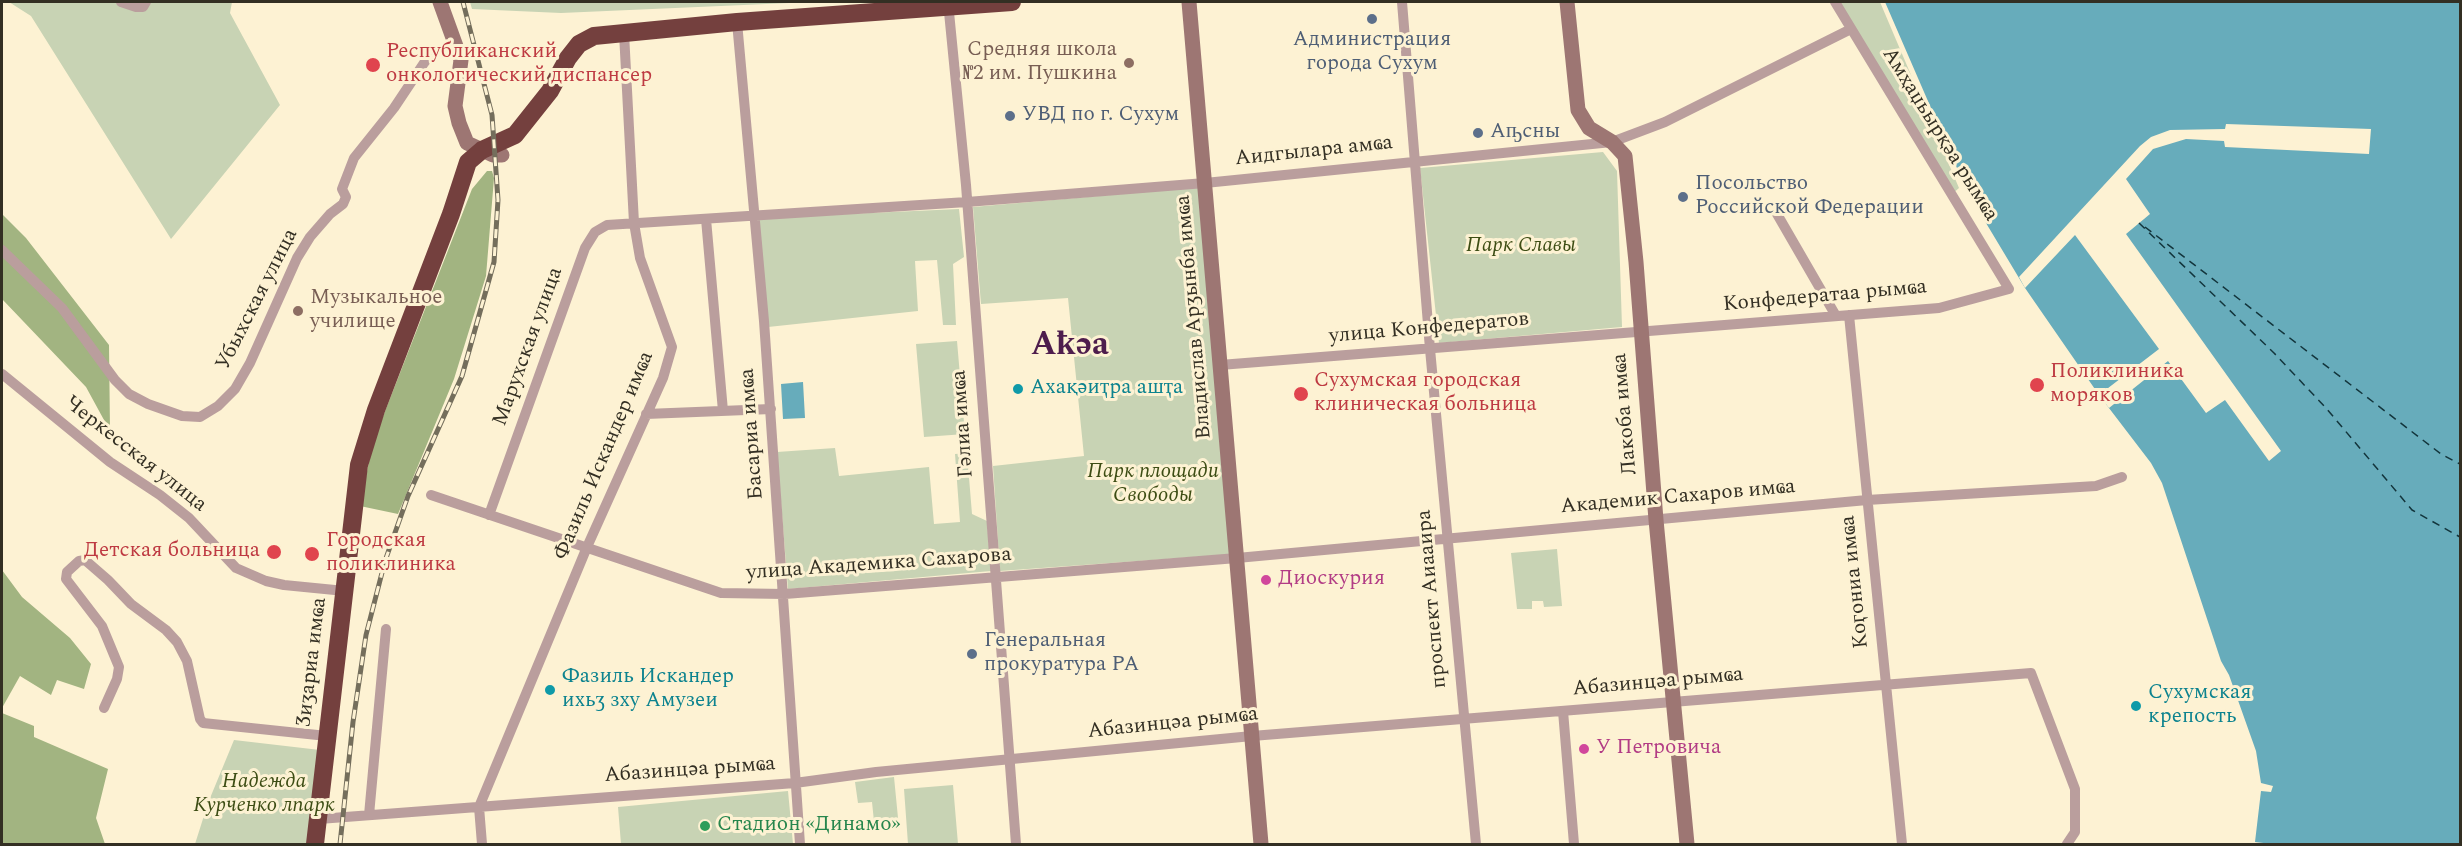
<!DOCTYPE html>
<meta charset="utf-8">
<style>
body{margin:0}
#map{position:relative;width:2462px;height:846px;overflow:hidden;background:#fdf2d3;font-family:Spectral,serif}
canvas{display:block}
.frame{position:absolute;inset:0;border:3px solid #332f23;pointer-events:none}
</style>
<div id="map">
<canvas width="2462" height="846"></canvas>
<div class="frame"></div>
</div>
<script>
const ctx = document.querySelector('canvas').getContext('2d');
ctx.lineJoin = 'round';
function fillPath(path, color) { ctx.fillStyle = color; ctx.fill(path, 'evenodd'); }
const toPath = rows => new Path2D(rows.map(r => 'M' + r).join(''));
function strokePath(path, color, width, dash) { ctx.strokeStyle = color; ctx.lineWidth = width; ctx.lineCap = dash ? 'butt' : 'round'; ctx.setLineDash(dash || []); ctx.stroke(path); }
function write(font, color, halo, rows, align = 'center') {
  ctx.font = font + ' Spectral,serif'; ctx.lineWidth = 6; ctx.setLineDash([]); ctx.textBaseline = 'middle'; ctx.strokeStyle = halo; ctx.fillStyle = color; for (const [text, x, y, turn = 0] of rows) {
    ctx.save(); ctx.translate(x, y); ctx.rotate((+turn || 0) * Math.PI / 180); ctx.textAlign = isNaN(turn) ? turn : align; if (halo) ctx.strokeText(text, 0, 0); ctx.fillText(text, 0, 0); ctx.restore();
  }
}
fillPath(toPath([
 [9,2,232,2,230,13,280,105,171,239,31,16],
 [470,2,812,2,561,13,472,9],
 [1839,2,1880,2,1959,188,1951,195],
 [1603,152,1617,171,1622,327,1439,343,1420,168],
 [1202,187,1235,554,1000,571,993,466,1084,456,1068,298,981,304,973,207],
 [959,209,964,257,953,264,956,325,943,325,937,260,915,261,918,311,768,327,758,218],
 [957,341,965,434,924,437,916,344],
 [835,448,839,476,929,467,934,524,960,522,955,454,967,453,972,514,987,521,991,571,788,589,777,452],
 [1557,549,1562,606,1544,607,1543,601,1532,601,1532,609,1517,609,1511,553],
 [234,740,320,750,308,844,195,844,208,803],
 [894,777,899,828,875,831,872,802,858,803,855,782],
 [953,785,958,844,908,844,904,789],
 [788,791,793,844,621,844,618,807]
]), '#c8d3b4');
fillPath(toPath([
 [487,171,492,171,494,178,486,276,454,379,398,514,360,506,373,442,472,189],
 [2,214,26,238,109,345,110,431,86,387,2,299],
 [2,570,22,597,70,638,91,664,84,689,57,680,51,695,20,676,2,708],
 [2,713,34,726,34,737,108,769,96,818,105,844,2,844]
]), '#a2b481');
fillPath(toPath([
 [1885,2,2460,2,2460,844,2272,844,2255,842,2261,791,2271,792,2273,786,2261,783,2256,751,2229,675,2221,661,2162,483,2151,463,2099,395,2025,288,1986,223,1960,175],
 [803,382,805,418,783,419,781,384]
]), '#67acbb');
fillPath(toPath([
 [2226,124,2371,129,2369,154,2225,147,2224,141,2186,139,2153,149,2126,179,2150,214,2126,234,2281,451,2269,461,2225,400,2206,413,2168,361,2109,408,2099,395,2159,349,2075,235,2025,288,2019,277,2140,146,2151,137,2170,130,2225,129]
]), '#fdf2d3');
strokePath(toPath([
 [2139,223,2274,353,2326,408,2412,510,2460,537],
 [2145,227,2441,454,2460,464]
]), '#13353c', 1.5, [8, 6]);
strokePath(toPath([
 [121,2,136,7,143,7,146,2],
 [948,2,966,185,1016,844],
 [1402,2,1430,349,1476,844],
 [737,22,764,321,800,844],
 [1777,214,1836,316],
 [706,219,723,411],
 [2,250,62,308,115,380,129,394,148,404,182,416,200,417,218,406,235,389,250,363,297,258,310,237,330,214,343,204,346,197,342,189,354,158,394,108,424,63,430,55,455,43],
 [1849,315,1902,844],
 [1220,365,1939,308,2009,289,1835,2],
 [2,374,110,462,160,495,189,518,236,568,266,581,284,585,345,591],
 [646,414,771,409],
 [431,495,721,593,785,594,1237,558,1867,500,2096,486,2122,477],
 [489,515,585,248,595,232,607,225,967,202,1205,183,1612,142,1665,122,1851,29],
 [104,708,117,679,119,667,102,626,66,579,67,572,79,561,85,560,108,580,131,604,166,630,177,642,187,661,200,719,203,723,327,736],
 [1563,711,1574,844],
 [369,815,386,629],
 [319,819,795,783,876,772,1252,736,2031,673,2075,789,2075,832,2067,844],
 [482,844,479,807,587,547,663,378,672,347,640,258,634,223,624,33]
]), '#ba9e9d', 10);
strokePath(toPath([
 [440,2,461,60,455,106,459,123,467,143,493,155,502,155],
 [1189,2,1261,844],
 [1567,2,1578,110,1589,128,1612,142,1625,156,1636,262,1656,520,1687,844]
]), '#9d7673', 15);
strokePath(toPath([
 [315,844,359,465,376,410,451,214,468,162,482,150,515,135,550,91,568,58,579,44,594,36,737,22,1012,2]
]), '#74403e', 18);
const rail = toPath([
 [340,844,353,722,366,635,385,561,408,496,462,376,494,262,498,200,492,115,463,2]
]);
strokePath(rail, '#746e5c', 5);
strokePath(rail, '#fdf2d3', 3, [9]);
for (const [x, y, r, color] of [
 [1372,19,6,"#5c6f8a"],
 [1129,63,6,"#8d6e63"],
 [373,65,8,"#e0444e"],
 [1010,116,6,"#5c6f8a"],
 [1478,133,6,"#5c6f8a"],
 [1683,197,6,"#5c6f8a"],
 [298,311,6,"#8d6e63"],
 [2037,385,8,"#e0444e"],
 [1018,389,6,"#0f9aa8"],
 [1301,394,8,"#e0444e"],
 [274,552,8,"#e0444e"],
 [312,554,8,"#e0444e"],
 [1266,580,6,"#d1479c"],
 [972,654,6,"#5c6f8a"],
 [550,690,6,"#0f9aa8"],
 [2136,706,6,"#0f9aa8"],
 [1584,749,6,"#d1479c"],
 [705,826,6,"#2e9e5b"]
]) { const dot = new Path2D(); dot.arc(x, y, r, 0, 2 * Math.PI); ctx.fillStyle = color; ctx.fill(dot); strokePath(dot, '#fdf2d3', 2); }
write('21px', '#4e5e75', '#fdf2d3', [
 ["Администрация",1372,41,"center"],
 ["города Сухум",1372,65,"center"],
 ["УВД по г. Сухум",1022,116],
 ["Аҧсны",1490,133],
 ["Посольство",1695,185],
 ["Российской Федерации",1695,209],
 ["Генеральная",984,642],
 ["прокуратура РА",984,666]
], 'left');
write('21px', '#785e54', '#fdf2d3', [
 ["Средняя школа",1117,51],
 ["№2 им. Пушкина",1117,75],
 ["Музыкальное",310,299,"left"],
 ["училище",310,323,"left"]
], 'right');
write('21px', '#be3a42', '#fdf2d3', [
 ["Республиканский",386,53],
 ["онкологический диспансер",386,77],
 ["Поликлиника",2050,373],
 ["моряков",2050,397],
 ["Сухумская городская",1314,382],
 ["клиническая больница",1314,406],
 ["Городская",326,542],
 ["поликлиника",326,566],
 ["Детская больница",260,552,"right"]
], 'left');
write('21px', '#332f23', '#fdf2d3', [
 ["Амҳаџьырқәа рымҩа",1939,135,58],
 ["Аидгылара амҩа",1314,152,-6],
 ["Конфедератаа рымҩа",1825,297,-5],
 ["Убыхская улица",258,300,-63],
 ["Владислав Арӡынба имҩа",1195,317,-95],
 ["улица Конфедератов",1429,329,-5],
 ["Марухская улица",529,347,-70],
 ["Лакоба имҩа",1626,414,-95],
 ["Гәлиа имҩа",964,424,-94],
 ["Басариа имҩа",753,434,-94],
 ["Черкесская улица",135,455,38],
 ["Фазиль Искандер имҩа",605,456,-67],
 ["Академик Сахаров имҩа",1678,498,-5],
 ["улица Академика Сахарова",879,565,-4],
 ["Коӷониа имҩа",1856,582,-96],
 ["проспект Аиааира",1433,599,-95],
 ["Ӡиӡариа имҩа",313,662,-83],
 ["Абазинцәа рымҩа",1658,683,-5],
 ["Абазинцәа рымҩа",1173,724,-6],
 ["Абазинцәа рымҩа",690,771,-4]
]);
write('italic 21px', '#3d4d14', '#fdf2d3', [
 ["Парк Славы",1521,247],
 ["Парк площади",1153,473],
 ["Свободы",1153,497],
 ["Надежда",264,783],
 ["Курченко лпарк",264,807]
]);
write('21px', '#0d838f', '#fdf2d3', [
 ["Ахақәиҭра ашҭа",1030,389],
 ["Фазиль Искандер",562,678],
 ["ихьӡ зху Амузеи",562,702],
 ["Сухумская",2148,694],
 ["крепость",2148,718]
], 'left');
write('21px', '#b23c85', '#fdf2d3', [
 ["Диоскурия",1278,580],
 ["У Петровича",1596,749]
], 'left');
write('21px', '#27864d', '#fdf2d3', [
 ["Cтадион «Динамо»",717,826]
], 'left');
write('bold 33px', '#4e1d4d', '#fdf2d3', [
 ["Аҟəа",1070,348]
]);
</script>
